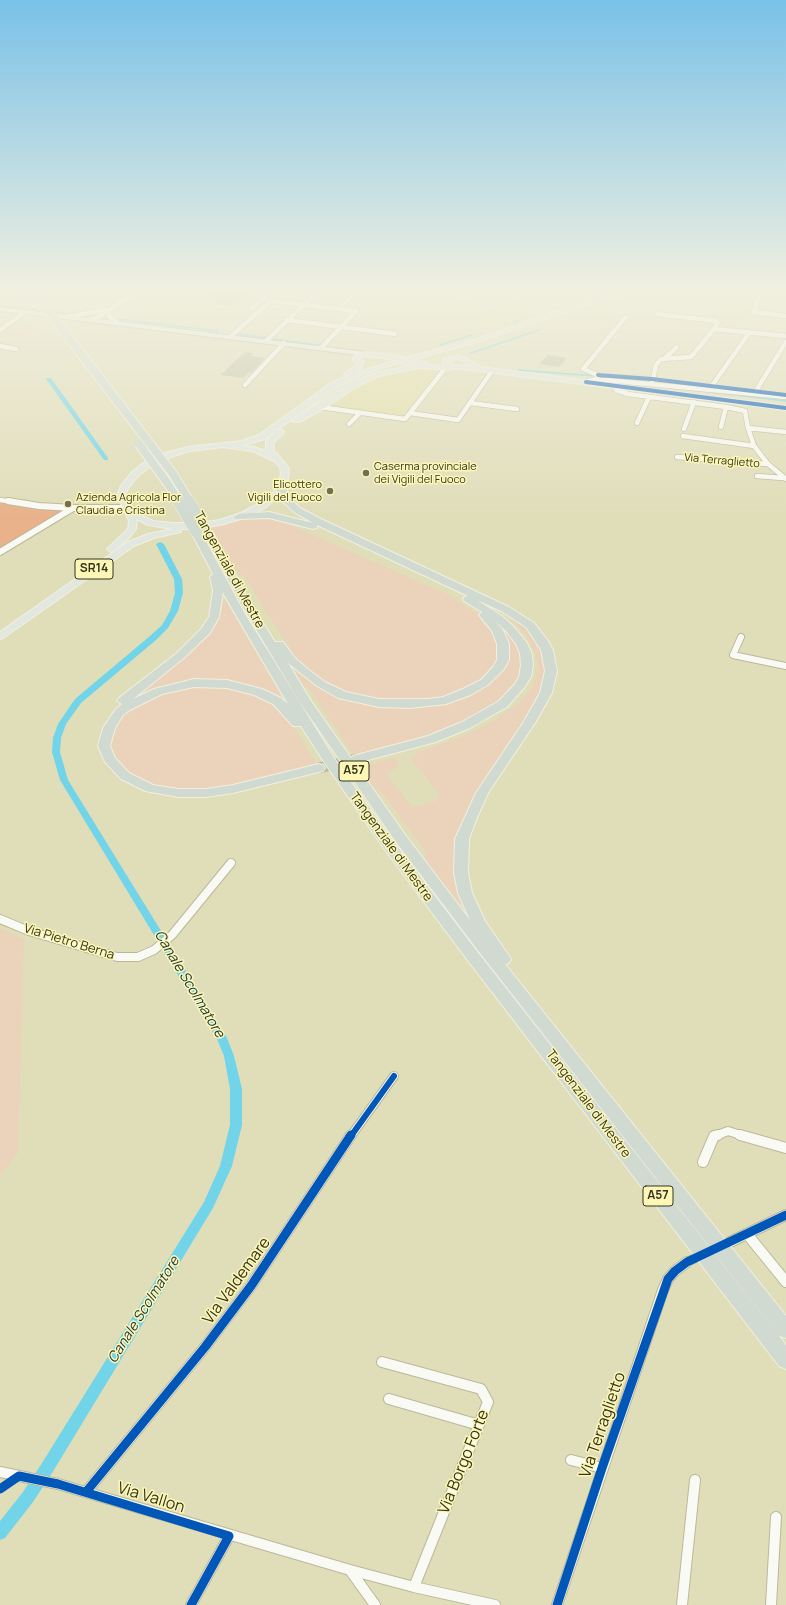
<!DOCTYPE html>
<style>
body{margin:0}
canvas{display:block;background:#e0ddb9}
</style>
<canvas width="786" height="1605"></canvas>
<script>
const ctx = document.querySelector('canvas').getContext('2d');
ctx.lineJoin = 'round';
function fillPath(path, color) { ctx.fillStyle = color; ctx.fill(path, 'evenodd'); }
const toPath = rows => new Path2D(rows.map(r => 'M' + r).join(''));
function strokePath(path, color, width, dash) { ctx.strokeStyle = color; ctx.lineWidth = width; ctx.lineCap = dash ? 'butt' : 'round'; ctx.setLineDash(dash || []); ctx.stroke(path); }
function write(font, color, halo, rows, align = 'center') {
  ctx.font = font + ' Manrope,sans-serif'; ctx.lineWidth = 3; ctx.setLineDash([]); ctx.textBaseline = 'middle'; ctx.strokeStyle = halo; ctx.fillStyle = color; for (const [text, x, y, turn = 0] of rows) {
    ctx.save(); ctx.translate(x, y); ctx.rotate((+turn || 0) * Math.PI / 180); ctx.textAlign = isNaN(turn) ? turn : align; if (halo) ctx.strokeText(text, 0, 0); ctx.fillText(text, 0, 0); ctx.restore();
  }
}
fillPath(toPath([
 [495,300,520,303,523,305,515,317,485,313],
 [479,314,514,318,517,320,495,328,471,324],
 [419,368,442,368,402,418,327,406,353,388,372,379,389,374]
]), '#e2dea6');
fillPath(toPath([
 [25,324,41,326,25,337,10,335],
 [248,518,266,518,281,521,449,595,476,613,495,632,501,657,488,677,449,698,391,703,335,690,300,665,289,652,291,649,263,607,246,578,237,572,211,527],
 [222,598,224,598,282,697,280,699,223,682,144,695,102,733,100,748,102,758,107,766,121,780,142,790,162,795,191,797,232,793,262,786,222,795,191,797,171,797,154,794,142,790,126,784,109,771,101,758,99,739,103,727,116,709,182,657],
 [515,619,525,626,539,642,547,663,541,695,468,816,463,903,458,904,425,861,426,852,383,794,373,787,361,767,393,758,397,760,399,763,395,769,385,773,412,807,434,802,437,799,439,796,439,793,412,760,413,756,420,751,462,737,494,721,519,703,527,694,535,681,538,666,535,652,524,633,512,621],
 [500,627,510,635,519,651,521,658,522,671,517,684,503,700,443,732,355,757,308,687,305,688,295,674,300,673,317,685,389,707,478,691,492,682,498,674],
 [203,686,237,689,268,699,282,710,319,767,230,788,173,791,133,779,112,760,108,738,125,712,149,697,179,688],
 [0,928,24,939,18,1153,0,1175]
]), '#ead3ba');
fillPath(toPath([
 [0,502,68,509,0,550]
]), '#e9b28a');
strokePath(toPath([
 [0,306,22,308],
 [26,309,44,311],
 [53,312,72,314],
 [117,319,218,331],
 [516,322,518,321],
 [236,334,319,345],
 [440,345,472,335],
 [471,353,539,330],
 [518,370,648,380,648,384],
 [693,390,786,401]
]), '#72d4e9', 1.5);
fillPath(toPath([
 [92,292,99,292,103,294,100,296,92,292],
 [47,378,51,378,108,458,108,460,104,460,46,379,47,378],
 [160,542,164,544,182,579,183,593,178,611,168,628,156,640,81,703,66,724,61,738,60,752,68,780,227,1038,234,1056,242,1089,242,1125,232,1166,213,1208,52,1473,33,1502,5,1538,0,1540,0,1521,23,1492,42,1463,204,1202,220,1166,230,1125,230,1089,224,1056,217,1039,60,780,52,752,53,738,58,724,75,699,150,636,162,625,170,611,175,593,174,579,156,544,160,542]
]), '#72d4e9');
fillPath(toPath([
 [212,292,250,292,238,303,235,303,232,306,208,303,212,300,204,299],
 [245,352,253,353,251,356,265,358,251,373,249,372,243,378,221,375],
 [548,355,567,358,559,367,539,364]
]), '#bec1a5');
strokePath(toPath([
 [687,1262,704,1254]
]), '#bebb99', 10, [10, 5]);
strokePath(toPath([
 [319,768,357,759]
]), '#bebb99', 11, [11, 5.5]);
const minorFar3 = toPath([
 [760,292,754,312,786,316],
 [464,298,469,292],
 [252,308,270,292],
 [340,308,356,292],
 [109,310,109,316,117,323],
 [657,314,716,321,718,323,714,329],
 [65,317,105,310],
 [90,320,98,317,137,292],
 [287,320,395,334],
 [0,330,25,312],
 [230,337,271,301,356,311],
 [266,341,317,292],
 [0,346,16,349],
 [321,348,356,311],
 [665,358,677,347],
 [443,371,410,413,458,420,492,371],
 [586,382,596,379,786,397],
 [595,383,598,375,583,369,626,317],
 [652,384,656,365,661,359,691,357,714,329,786,336],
 [245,385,284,343],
 [616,386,616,390,628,394,726,407,745,411,748,428,754,446,768,464,786,479],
 [709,390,749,333],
 [754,394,786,342],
 [470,403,517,409],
 [320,407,405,419,410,413],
 [637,423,649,397],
 [349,424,360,413],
 [721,427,726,407],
 [748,428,786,432],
 [684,429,694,402],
 [683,436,754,446],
 [677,457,768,464],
 [757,476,783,478],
 [0,500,14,502]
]);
const minorFar2 = toPath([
 [8,501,39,506,73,508,127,508],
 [0,552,73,508],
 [741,637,733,655,786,666]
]);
const minorFar1 = toPath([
 [0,919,29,931,117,957,138,957,154,950,172,935,231,863],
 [351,1136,394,1076],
 [715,1136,728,1131,744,1136]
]);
const minor = toPath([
 [740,1135,786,1148],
 [703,1162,714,1136,718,1135],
 [747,1234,786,1282],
 [730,1242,786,1215],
 [382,1362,481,1389,488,1402,414,1587],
 [389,1399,479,1425],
 [571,1460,602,1468],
 [0,1472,58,1484,350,1570,414,1587,495,1605],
 [86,1492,205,1347,251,1286,351,1135],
 [350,1570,375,1605],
 [191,1605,229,1536],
 [557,1605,663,1290,668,1279,675,1271,687,1262],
 [682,1605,695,1480],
 [771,1605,776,1517]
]);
const secondary = toPath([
 [0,307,366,352,369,354,366,356,0,311,0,307]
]);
const primary = toPath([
 [613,292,633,292,612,300,609,297,478,342,384,367,362,374,337,387,265,439,243,445,254,447,266,451,266,441,277,430,283,430,284,432,273,443,274,451,288,467,289,473,287,483,280,495,266,507,247,517,224,524,199,529,181,529,181,532,154,538,134,546,3,638,0,639,0,632,128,542,148,534,173,529,148,525,137,519,136,529,129,538,114,551,111,552,107,549,128,529,129,521,117,495,121,486,131,473,142,464,165,453,188,447,242,441,259,435,331,383,348,376,344,374,346,373,357,364,353,360,354,356,365,352,402,356,405,358,474,340,613,292],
 [365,356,398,360,355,373,361,368,364,362,359,358,365,356],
 [223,447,253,451,274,461,280,467,281,473,279,483,274,492,260,503,241,513,220,520,199,523,173,523,153,521,137,513,128,503,125,495,129,487,137,477,148,468,171,457,189,451,223,447],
 [458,355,466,358,481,367,786,406,786,410,455,368,452,370,418,368,378,376,356,387,323,409,299,422,293,422,292,420,350,383,372,374,404,367,405,365,407,364,425,362,428,365,446,366,443,363,443,359,458,355],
 [458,359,462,360,471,366,453,365,449,361,458,359]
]);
const motorway = toPath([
 [13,292,22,292,33,302,29,304,26,304,13,292],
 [283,480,288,483,287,491,289,497,300,508,321,519,509,607,534,623,548,641,553,650,557,671,552,693,535,723,488,793,476,820,469,839,468,872,472,893,485,921,511,959,509,963,505,964,786,1316,786,1338,779,1336,480,953,396,842,299,701,241,604,202,531,207,528,212,531,251,604,275,642,283,642,295,658,309,670,325,682,346,692,379,699,428,699,443,697,463,689,481,680,493,667,497,660,497,644,492,631,479,615,482,612,464,601,463,599,464,597,468,596,317,525,317,528,313,529,269,518,236,519,234,517,239,514,269,512,313,523,294,512,281,500,277,491,278,483,283,480],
 [477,600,501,611,526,627,541,650,545,671,540,693,523,723,476,793,455,839,454,872,458,893,470,920,406,836,354,762,357,763,436,742,470,728,507,707,524,688,531,677,533,665,532,654,527,643,515,628,502,616,477,600],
 [496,622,507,632,516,644,520,654,521,665,519,677,515,684,499,701,462,722,428,736,353,756,351,758,311,701,288,663,317,686,338,698,379,707,410,708,446,704,471,695,489,684,504,669,509,660,509,644,503,630,496,622],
 [196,529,201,532,245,614,336,761,393,841,476,950,786,1345,786,1369,779,1366,466,958,383,847,324,762,301,726,293,726,273,704,254,695,227,688,194,687,162,694,130,710,123,715,115,728,110,746,115,758,129,773,153,785,178,789,206,789,233,785,319,764,323,765,325,768,323,771,233,793,206,797,178,797,145,791,121,779,105,762,98,746,103,728,115,710,122,704,117,701,119,698,177,653,201,629,209,617,213,591,210,577,213,574,191,532,196,529],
 [223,593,288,704,281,698,262,689,227,680,194,679,154,689,133,699,185,657,210,633,219,617,223,593]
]);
strokePath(minorFar3, '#bab89c', 6);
strokePath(minorFar2, '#bab89c', 8);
strokePath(minorFar1, '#bab89c', 10);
strokePath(minor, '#bab89c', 12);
strokePath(secondary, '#bab89c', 2);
strokePath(primary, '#f1f0e0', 2);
strokePath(motorway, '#f1f0e0', 2);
strokePath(minorFar3, '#fafaf4', 4.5);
strokePath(minorFar2, '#fafaf4', 6);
strokePath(minorFar1, '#fafaf4', 8);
strokePath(minor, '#fafaf4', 10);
fillPath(secondary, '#eef1e9');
fillPath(primary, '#e2e7df');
fillPath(motorway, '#d1dad1');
const primaryBridge = toPath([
 [395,360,418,363]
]);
const motorwayBridgeFar1 = toPath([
 [37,300,50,313,173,474,190,502],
 [139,444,168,484,179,502]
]);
const motorwayBridge = toPath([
 [178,501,196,532],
 [189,501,207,531]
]);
strokePath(primaryBridge, '#f1f0e0', 8, []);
strokePath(motorwayBridgeFar1, '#f1f0e0', 10, []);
strokePath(motorwayBridge, '#f1f0e0', 12, []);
strokePath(primaryBridge, '#e2e7df', 7);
strokePath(motorwayBridgeFar1, '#d1dad1', 8);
strokePath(motorwayBridge, '#d1dad1', 11);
strokePath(toPath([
 [598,375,652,379,786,395],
 [586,382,786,408]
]), '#0057b8', 4);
strokePath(toPath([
 [351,1136,394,1076]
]), '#0057b8', 6);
strokePath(toPath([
 [0,1489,19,1476,58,1484,229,1536,191,1605],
 [86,1492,205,1347,251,1286,351,1135],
 [557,1605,602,1468,668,1279,675,1271,687,1262,786,1215]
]), '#0057b8', 9);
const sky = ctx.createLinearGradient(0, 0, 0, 517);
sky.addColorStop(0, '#79c1e8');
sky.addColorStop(0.56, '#f1f0e0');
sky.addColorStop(1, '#f1f0e000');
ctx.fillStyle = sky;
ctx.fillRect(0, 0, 786, 517);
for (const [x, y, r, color] of [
 [366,473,4,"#726f52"],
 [330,491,4,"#726f52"],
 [68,504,4,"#726f52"]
]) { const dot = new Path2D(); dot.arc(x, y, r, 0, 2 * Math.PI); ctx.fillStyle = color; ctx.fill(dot); strokePath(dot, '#fcf7b7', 1.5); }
write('11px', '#36341a', '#fcf7b7', [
 ["Via Terraglietto",722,461,5]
]);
write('11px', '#36341a', '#fcf7b7', [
 ["Caserma provinciale",374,467],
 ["dei Vigili del Fuoco",374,480],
 ["Elicottero",322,485,"right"],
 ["Vigili del Fuoco",322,498,"right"],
 ["Azienda Agricola Flor",76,498],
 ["Claudia e Cristina",76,511]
], 'left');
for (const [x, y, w] of [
 [94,569,38],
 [354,771,30],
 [658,1196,30]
]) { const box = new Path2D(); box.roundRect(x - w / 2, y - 10, w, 20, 3); ctx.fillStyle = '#fcf7b7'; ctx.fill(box); strokePath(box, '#36341a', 1); }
write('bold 12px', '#36341a', null, [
 ["SR14",94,569],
 ["A57",354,771],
 ["A57",658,1196]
]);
write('13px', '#36341a', '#fcf7b7', [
 ["Tangenziale di Mestre",229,570,61],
 ["Tangenziale di Mestre",391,847,54],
 ["Via Pietro Berna",69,942,17],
 ["Tangenziale di Mestre",588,1104,53]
]);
write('italic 14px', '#1c333b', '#fcf7b7', [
 ["Canale Scolmatore",189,984,59],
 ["Canale Scolmatore",144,1310,-58]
]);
write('16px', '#36341a', '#fcf7b7', [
 ["Via Valdemare",237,1281,-54],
 ["Via Terraglietto",603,1425,-71],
 ["Via Borgo Forte",464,1462,-68],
 ["Via Vallon",151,1498,17]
]);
</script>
